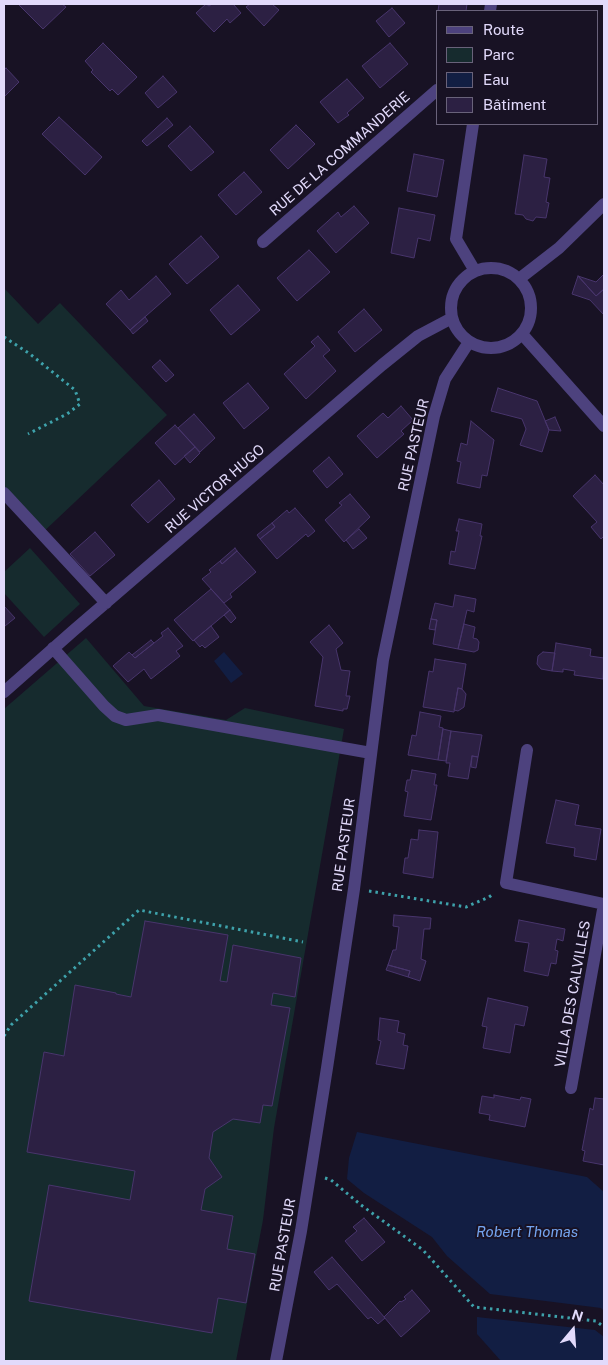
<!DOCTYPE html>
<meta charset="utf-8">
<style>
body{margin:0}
#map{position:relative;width:608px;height:1365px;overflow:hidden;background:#181224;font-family:"Public Sans",sans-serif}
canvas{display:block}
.frame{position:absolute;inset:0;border:5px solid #e2dafb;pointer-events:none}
.legend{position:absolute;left:436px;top:10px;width:162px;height:115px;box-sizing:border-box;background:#181224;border:1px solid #69627a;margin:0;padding:6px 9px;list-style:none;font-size:15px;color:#e2dafb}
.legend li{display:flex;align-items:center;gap:10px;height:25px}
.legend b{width:25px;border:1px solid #69627a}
.north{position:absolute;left:548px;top:1305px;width:50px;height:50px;-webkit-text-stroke:4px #181224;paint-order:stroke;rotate:18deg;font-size:14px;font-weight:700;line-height:20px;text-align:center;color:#e2dafb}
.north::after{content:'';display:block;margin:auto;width:18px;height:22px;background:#e2dafb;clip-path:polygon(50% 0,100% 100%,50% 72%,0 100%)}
</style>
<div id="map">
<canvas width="608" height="1365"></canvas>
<div class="frame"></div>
<ul class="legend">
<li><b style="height:6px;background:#4d427e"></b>Route</li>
<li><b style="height:14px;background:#162b2e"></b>Parc</li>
<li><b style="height:14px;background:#121e43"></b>Eau</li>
<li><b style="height:14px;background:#2c2043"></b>Bâtiment</li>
</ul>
<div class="north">N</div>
</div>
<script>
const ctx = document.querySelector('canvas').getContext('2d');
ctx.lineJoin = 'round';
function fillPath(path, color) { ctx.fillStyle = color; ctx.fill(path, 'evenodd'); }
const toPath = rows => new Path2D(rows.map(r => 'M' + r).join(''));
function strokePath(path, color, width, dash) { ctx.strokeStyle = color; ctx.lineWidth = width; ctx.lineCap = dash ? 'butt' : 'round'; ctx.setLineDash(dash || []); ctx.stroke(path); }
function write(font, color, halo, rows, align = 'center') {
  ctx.font = font + ' "Public Sans",sans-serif'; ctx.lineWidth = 4; ctx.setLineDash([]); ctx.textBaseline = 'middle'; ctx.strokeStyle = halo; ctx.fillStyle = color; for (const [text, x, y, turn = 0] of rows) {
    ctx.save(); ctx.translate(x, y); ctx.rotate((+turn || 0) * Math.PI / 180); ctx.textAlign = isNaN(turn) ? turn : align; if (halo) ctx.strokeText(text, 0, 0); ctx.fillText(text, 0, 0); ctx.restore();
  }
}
fillPath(toPath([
 [4,288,38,324,60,303,167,415,39,536,4,499],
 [30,548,80,604,44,637,4,593,4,572],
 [86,638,144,706,226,720,245,708,344,729,274,1128,263,1220,236,1361,4,1361,4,709]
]), '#162b2e');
fillPath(toPath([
 [224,652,243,674,231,683,214,661],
 [357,1132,587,1177,604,1192,604,1311,601,1308,490,1294,447,1256,432,1237,364,1193,347,1179,349,1158],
 [477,1317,595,1330,604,1337,604,1361,501,1361,477,1334]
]), '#121e43');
const building = toPath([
 [18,4,62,4,66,7,43,29,18,4],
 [206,4,209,6,212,4,233,4,241,13,230,23,227,19,214,32,196,13,206,4],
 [250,4,272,4,279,10,264,26,246,7,250,4],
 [439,4,467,4,466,11,438,11,439,4],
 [392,8,405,23,389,37,376,21,392,8],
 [103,43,137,77,118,95,112,89,110,91,91,72,93,70,85,61,103,43],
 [390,43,408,64,380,88,362,66,390,43],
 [6,68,19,82,4,97,4,70,6,68],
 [163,76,177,92,158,108,145,93,163,76],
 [347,79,364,98,347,113,349,115,338,123,320,102,347,79],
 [59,117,102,157,85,175,42,134,59,117],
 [167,118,173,125,147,146,142,141,167,118],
 [296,125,315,144,288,169,270,150,296,125],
 [190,126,214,152,191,171,168,146,190,126],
 [414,154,444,160,437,197,407,191,414,154],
 [524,155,547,159,544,177,550,178,546,202,549,203,546,218,536,217,533,221,526,219,523,215,515,214,524,155],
 [244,172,262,192,236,215,218,195,244,172],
 [354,206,369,223,336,253,317,231,338,212,341,217,354,206],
 [399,208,435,215,430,241,418,238,414,258,391,253,399,208],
 [201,236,219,257,187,284,169,264,201,236],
 [309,250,330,272,297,301,277,278,309,250],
 [604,274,604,289,596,296,578,276,596,282,604,274],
 [156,276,171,294,130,330,106,304,121,290,129,300,156,276],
 [578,276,596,296,604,289,604,315,590,300,572,294,578,276],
 [238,285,260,310,231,335,210,310,238,285],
 [364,309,382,330,355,352,338,332,364,309],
 [145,317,148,321,133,334,130,330,145,317],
 [318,336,330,350,323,356,336,371,306,399,284,374,315,346,311,342,318,336],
 [160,360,174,375,166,382,152,367,160,360],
 [248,383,269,408,244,429,223,403,248,383],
 [498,388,537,401,549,430,542,452,520,445,526,429,522,419,491,411,498,388],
 [401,406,413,420,401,431,404,434,377,458,357,436,383,413,388,418,401,406],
 [194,414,215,438,200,452,178,428,194,414],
 [555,417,561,431,549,430,545,421,555,417],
 [471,421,494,440,487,476,482,475,480,488,457,483,461,462,457,461,461,443,467,445,471,421],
 [175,425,195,447,175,465,155,443,175,425],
 [195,447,200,453,190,463,184,456,195,447],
 [329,457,343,474,327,488,313,471,329,457],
 [595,475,604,485,604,536,601,539,591,527,597,522,573,496,595,475],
 [159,480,175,499,148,523,131,505,159,480],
 [350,494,370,517,344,542,325,520,342,505,339,503,350,494],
 [295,508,315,531,308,537,306,534,277,559,260,539,275,527,272,523,287,510,289,513,295,508],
 [459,519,482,524,480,536,482,536,475,569,449,564,451,551,455,552,459,531,456,531,459,519],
 [272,523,275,527,260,539,257,535,272,523],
 [359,529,367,538,353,549,346,540,359,529],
 [95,532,115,555,90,576,70,554,95,532],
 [235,548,237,551,222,564,220,561,235,548],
 [237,551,256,572,230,594,232,597,224,603,202,579,211,572,209,570,220,561,222,564,237,551],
 [211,589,230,610,193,641,174,620,211,589],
 [455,595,476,599,474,612,467,610,458,649,433,644,437,620,431,619,435,603,453,607,455,595],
 [4,606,15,618,5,626,4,624,4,606],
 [230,610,236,618,231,623,224,615,230,610],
 [431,619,437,620,435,630,429,629,431,619],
 [464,624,475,627,473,638,477,639,479,642,478,650,474,652,458,649,464,624],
 [329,625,343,643,336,649,341,670,350,671,346,696,350,696,347,709,343,709,343,711,315,706,323,657,310,642,329,625],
 [211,626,219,637,205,648,202,645,200,647,194,640,211,626],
 [168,628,183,646,176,651,180,656,151,679,144,669,128,682,113,666,129,652,135,658,163,636,161,633,168,628],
 [151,640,154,643,135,658,132,655,151,640],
 [556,643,591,649,590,656,604,658,603,679,574,675,575,671,563,669,563,672,552,671,556,643],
 [543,652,555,653,552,671,541,669,537,664,538,656,543,652],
 [435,659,466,664,462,689,458,688,454,712,423,707,429,671,433,672,435,659],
 [458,688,462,689,466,694,464,707,458,711,454,710,458,688],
 [420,712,441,716,439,727,443,728,438,760,408,755,412,735,416,736,420,712],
 [443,729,451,731,446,761,438,760,443,729],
 [451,731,482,735,478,757,472,756,468,779,448,776,450,763,446,763,451,731],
 [472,756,478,757,476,768,471,767,472,756],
 [412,770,436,774,434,785,437,785,431,820,404,816,408,792,405,791,407,780,410,780,412,770],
 [556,800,579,805,575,825,601,829,596,860,574,856,575,848,546,843,556,800],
 [419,830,438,832,433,878,403,873,405,858,408,858,411,839,418,840,419,830],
 [394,915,431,918,430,929,424,929,421,959,426,961,420,981,408,977,410,971,388,965,393,950,396,950,399,927,393,926,394,915],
 [519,920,565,929,563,941,557,939,555,950,558,951,556,964,551,963,548,976,524,971,529,943,515,941,519,920],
 [145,921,228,935,220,981,227,982,233,945,301,958,295,997,273,993,271,1005,290,1008,272,1106,263,1105,260,1123,233,1119,213,1132,209,1158,222,1177,205,1189,201,1210,233,1216,227,1249,255,1254,246,1303,218,1298,212,1333,29,1301,49,1185,130,1200,135,1171,27,1152,44,1052,64,1056,75,985,116,993,116,994,131,997,145,921],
 [388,965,410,971,408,977,386,970,388,965],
 [488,998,528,1007,524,1026,515,1024,510,1053,483,1048,487,1027,482,1026,488,998],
 [380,1018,399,1021,397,1032,405,1034,403,1045,408,1046,404,1069,376,1064,381,1041,378,1040,380,1018],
 [494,1095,520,1100,521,1097,531,1099,525,1127,489,1120,490,1115,479,1113,482,1096,494,1098,494,1095],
 [595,1098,604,1099,604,1165,583,1161,585,1151,582,1150,590,1108,593,1110,595,1098],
 [364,1218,385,1242,362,1261,345,1241,357,1231,353,1227,364,1218],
 [332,1257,385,1318,378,1324,371,1317,368,1319,337,1284,329,1290,314,1272,332,1257],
 [412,1290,430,1311,401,1337,384,1317,400,1301,401,1302,406,1299,404,1297,412,1290]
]);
fillPath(building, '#2c2043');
strokePath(building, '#48356c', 1);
strokePath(toPath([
 [4,337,30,354,75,390,80,404,67,414,28,434],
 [369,891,466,907,489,897,493,894],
 [4,1036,11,1025,139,910,303,942],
 [325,1178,331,1180,361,1205,423,1250,474,1307,596,1321,604,1327]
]), '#3ea2ab', 3, [2.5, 4]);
strokePath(toPath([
 [490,11,491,4],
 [473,124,456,239,475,271],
 [263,242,437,90],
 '451 308a40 40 0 1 1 80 0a40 40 0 1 1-80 0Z',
 [519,279,559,248,604,204],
 [522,334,604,426],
 [4,493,106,603],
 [53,648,104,706,115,716,126,720,158,715,371,753],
 [4,692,73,631,382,365,418,336,452,318],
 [527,750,506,883,604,904],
 [571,1088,604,904],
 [276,1361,301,1231,327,1068,354,889,383,660,434,416,445,379,469,342]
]), '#4d427e', 12);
write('14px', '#e2dafb', '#181224', [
 ["RUE DE LA COMMANDERIE",340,154,-41],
 ["RUE PASTEUR",414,445,-77],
 ["RUE VICTOR HUGO",215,489,-41],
 ["RUE PASTEUR",344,845,-82],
 ["VILLA DES CALVILLES",573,994,-80],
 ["RUE PASTEUR",283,1245,-80]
]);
write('italic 15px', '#74a4ef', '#181224', [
 ["Robert Thomas",527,1232]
]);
</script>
